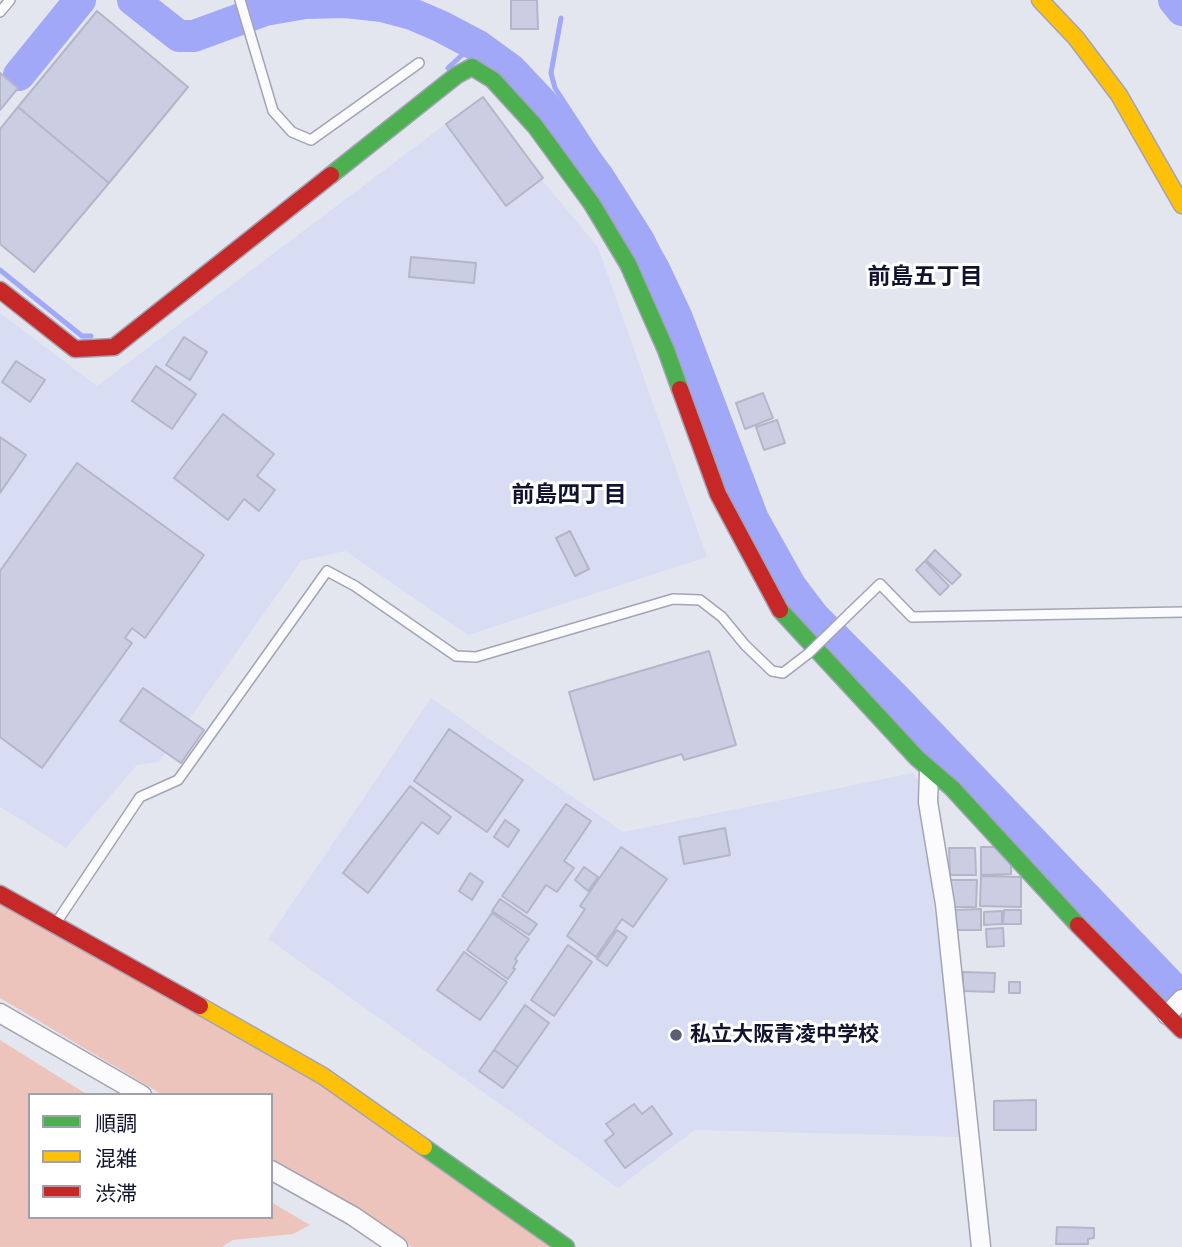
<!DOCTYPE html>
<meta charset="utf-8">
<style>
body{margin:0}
#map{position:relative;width:1182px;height:1247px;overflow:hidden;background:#e4e6ef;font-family:Inter,"Noto Sans JP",sans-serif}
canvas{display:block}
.legend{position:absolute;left:28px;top:1093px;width:245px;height:126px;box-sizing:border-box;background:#fff;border:2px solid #a0a1ac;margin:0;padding:9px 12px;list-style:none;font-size:21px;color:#12142f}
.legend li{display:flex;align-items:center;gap:14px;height:35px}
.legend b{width:35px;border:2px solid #a0a1ac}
</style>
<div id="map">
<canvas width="1182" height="1247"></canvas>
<ul class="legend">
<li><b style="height:9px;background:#4caf50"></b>順調</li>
<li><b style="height:9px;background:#ffc107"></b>混雑</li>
<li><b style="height:9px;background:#c62828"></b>渋滞</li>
</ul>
</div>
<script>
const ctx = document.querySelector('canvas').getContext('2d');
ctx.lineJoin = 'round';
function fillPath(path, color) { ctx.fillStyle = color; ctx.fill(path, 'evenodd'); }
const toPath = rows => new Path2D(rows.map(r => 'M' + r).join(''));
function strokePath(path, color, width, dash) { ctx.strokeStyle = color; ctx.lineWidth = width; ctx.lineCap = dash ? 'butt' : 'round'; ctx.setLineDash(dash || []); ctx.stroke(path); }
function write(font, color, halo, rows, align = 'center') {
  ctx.font = font + ' Inter,"Noto Sans JP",sans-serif'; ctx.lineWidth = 6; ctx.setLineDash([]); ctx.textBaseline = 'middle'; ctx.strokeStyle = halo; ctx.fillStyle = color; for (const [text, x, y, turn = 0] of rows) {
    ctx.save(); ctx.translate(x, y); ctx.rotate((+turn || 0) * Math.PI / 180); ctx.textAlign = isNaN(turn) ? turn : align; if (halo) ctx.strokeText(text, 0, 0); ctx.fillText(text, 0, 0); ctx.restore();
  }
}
fillPath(toPath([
 [476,101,598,247,707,557,468,635,345,551,301,561,159,762,137,765,66,848,0,807,0,313,97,386],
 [431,698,623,832,913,773,919,781,962,1137,695,1130,618,1188,268,939]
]), '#d9ddf3');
fillPath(toPath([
 [0,903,316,1082,551,1247,412,1247,312,1181,271,1158,271,1095,163,1095,0,998],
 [0,1040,88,1095,30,1095,30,1217,271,1217,271,1202,310,1225,293,1234,233,1240,222,1247,0,1247]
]), '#ecc4bc');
strokePath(toPath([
 [561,18,551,73,555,88,645,226,667,265,689,312,765,513,802,579,824,608,905,689,1182,978],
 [448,68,474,44],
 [0,270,82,336,91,336]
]), '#a1a8f8', 5);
strokePath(toPath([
 [133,0,179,36,194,36,265,10,305,3,346,2,382,6,412,14,440,26,478,46,511,70,544,105,599,178,639,241,677,324,742,495,766,550,786,584,807,613,835,638,1182,1004],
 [1174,0,1182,10],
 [19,75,80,0]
]), '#a1a8f8', 32);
const building = toPath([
 [511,0,537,0,538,29,511,29,511,0],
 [97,11,188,87,109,183,18,107,97,11],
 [0,73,18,88,0,110,0,73],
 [483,97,543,178,506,206,446,124,483,97],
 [18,107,109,183,34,272,0,244,0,129,18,107],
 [411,257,476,263,474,283,409,277,411,257],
 [184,337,207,352,190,380,166,365,184,337],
 [16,361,45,380,30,402,2,382,16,361],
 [156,366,196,394,172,429,132,401,156,366],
 [763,393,773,418,745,429,736,403,763,393],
 [223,414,274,454,257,476,275,490,259,511,244,499,228,520,174,478,223,414],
 [777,420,785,443,764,450,756,427,777,420],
 [0,437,26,455,0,493,0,437],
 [77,463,204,555,145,638,132,628,125,638,132,643,42,768,0,737,0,571,77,463],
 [570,531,589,569,575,576,556,538,570,531],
 [935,550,961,575,952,584,926,560,935,550],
 [925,561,949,586,940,595,916,570,925,561],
 [709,651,736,745,684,760,682,754,594,780,569,692,709,651],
 [143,688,204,730,181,763,120,721,143,688],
 [449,729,523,780,487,832,414,781,449,729],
 [410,786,451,817,438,834,422,822,368,893,343,873,410,786],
 [566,804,591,821,564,861,574,868,557,892,546,885,527,913,502,896,566,804],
 [505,820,519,830,508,847,494,837,505,820],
 [725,828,730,855,684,864,679,837,725,828],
 [621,847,667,879,633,927,622,919,596,957,567,936,585,909,580,906,621,847],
 [981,847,996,847,1011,859,1011,874,981,875,981,847],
 [949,848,975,848,976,875,950,875,949,848],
 [584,867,598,877,588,891,575,880,584,867],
 [470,873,483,882,472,900,459,891,470,873],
 [981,876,1021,877,1021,907,980,906,981,876],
 [948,880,977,880,976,907,948,907,948,880],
 [500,899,537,924,529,935,492,911,500,899],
 [981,909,981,930,954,930,954,910,981,909],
 [1004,910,1021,910,1021,924,1003,924,1004,910],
 [1002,911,1002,924,984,925,984,912,1002,911],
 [492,913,529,939,515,959,517,961,513,968,515,969,508,979,467,950,492,913],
 [1003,928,1004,946,987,947,986,929,1003,928],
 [617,930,627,937,607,966,597,959,617,930],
 [568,945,592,962,554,1016,531,1000,568,945],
 [464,952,507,982,480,1020,437,990,464,952],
 [963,972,995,973,994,992,963,991,963,972],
 [1009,982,1020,982,1020,993,1009,993,1009,982],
 [525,1005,549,1023,518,1067,494,1050,525,1005],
 [494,1050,518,1067,503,1088,479,1071,494,1050],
 [1036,1100,1036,1130,994,1130,994,1101,1036,1100],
 [634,1104,642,1114,652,1106,672,1134,625,1168,605,1141,614,1134,606,1124,634,1104],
 [1057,1227,1094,1228,1094,1238,1088,1239,1088,1244,1056,1244,1057,1227]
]);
fillPath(building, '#cbcee3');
strokePath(building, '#b4b6c8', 2);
const lane = toPath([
 [240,0,273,111,292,132,311,140,419,63],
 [0,12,10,0],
 [850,613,880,584,912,617,1182,612],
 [56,923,140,797,178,780,327,571,355,586,456,656,476,657,673,599,700,600,722,617,745,645,772,671,783,673,809,653]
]);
const street = toPath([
 [929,771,928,802,945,904,981,1247],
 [0,1013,142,1095],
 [1167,1015,1182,999],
 [271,1170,353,1216,398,1247]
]);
const fast = toPath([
 [331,175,457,75,472,67,493,80,535,126,592,204,628,264,666,350,680,389],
 [780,610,917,758,952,788,1078,925],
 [424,1147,566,1247]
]);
const slow = toPath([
 [1040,0,1076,38,1119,95,1182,205],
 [200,1006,323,1076,424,1147]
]);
const jam = toPath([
 [0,290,75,349,114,347,331,175],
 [680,389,718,494,780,610],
 [0,894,200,1006],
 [1078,925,1182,1030]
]);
strokePath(lane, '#a2a4b5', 12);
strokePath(street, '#a2a4b5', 21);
strokePath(fast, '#a2a4b5', 19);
strokePath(slow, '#a2a4b5', 19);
strokePath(jam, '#a2a4b5', 19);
strokePath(lane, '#fbfbfd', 9);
strokePath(street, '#fbfbfd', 18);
strokePath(fast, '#4caf50', 16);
strokePath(slow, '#ffc107', 16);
strokePath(jam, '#c62828', 16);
const laneBridge = toPath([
 [809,653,850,613]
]);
strokePath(laneBridge, '#a2a4b5', 12, []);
strokePath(laneBridge, '#fbfbfd', 9);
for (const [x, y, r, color] of [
 [676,1035,7,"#5c5e72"]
]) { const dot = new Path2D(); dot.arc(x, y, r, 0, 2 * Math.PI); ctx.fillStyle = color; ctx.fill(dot); strokePath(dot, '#fff', 2.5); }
write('bold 21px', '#12142f', '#fff', [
 ["私立大阪青凌中学校",690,1035]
], 'left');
write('bold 23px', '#12142f', '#fff', [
 ["前島五丁目",925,277],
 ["前島四丁目",569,495]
]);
</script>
